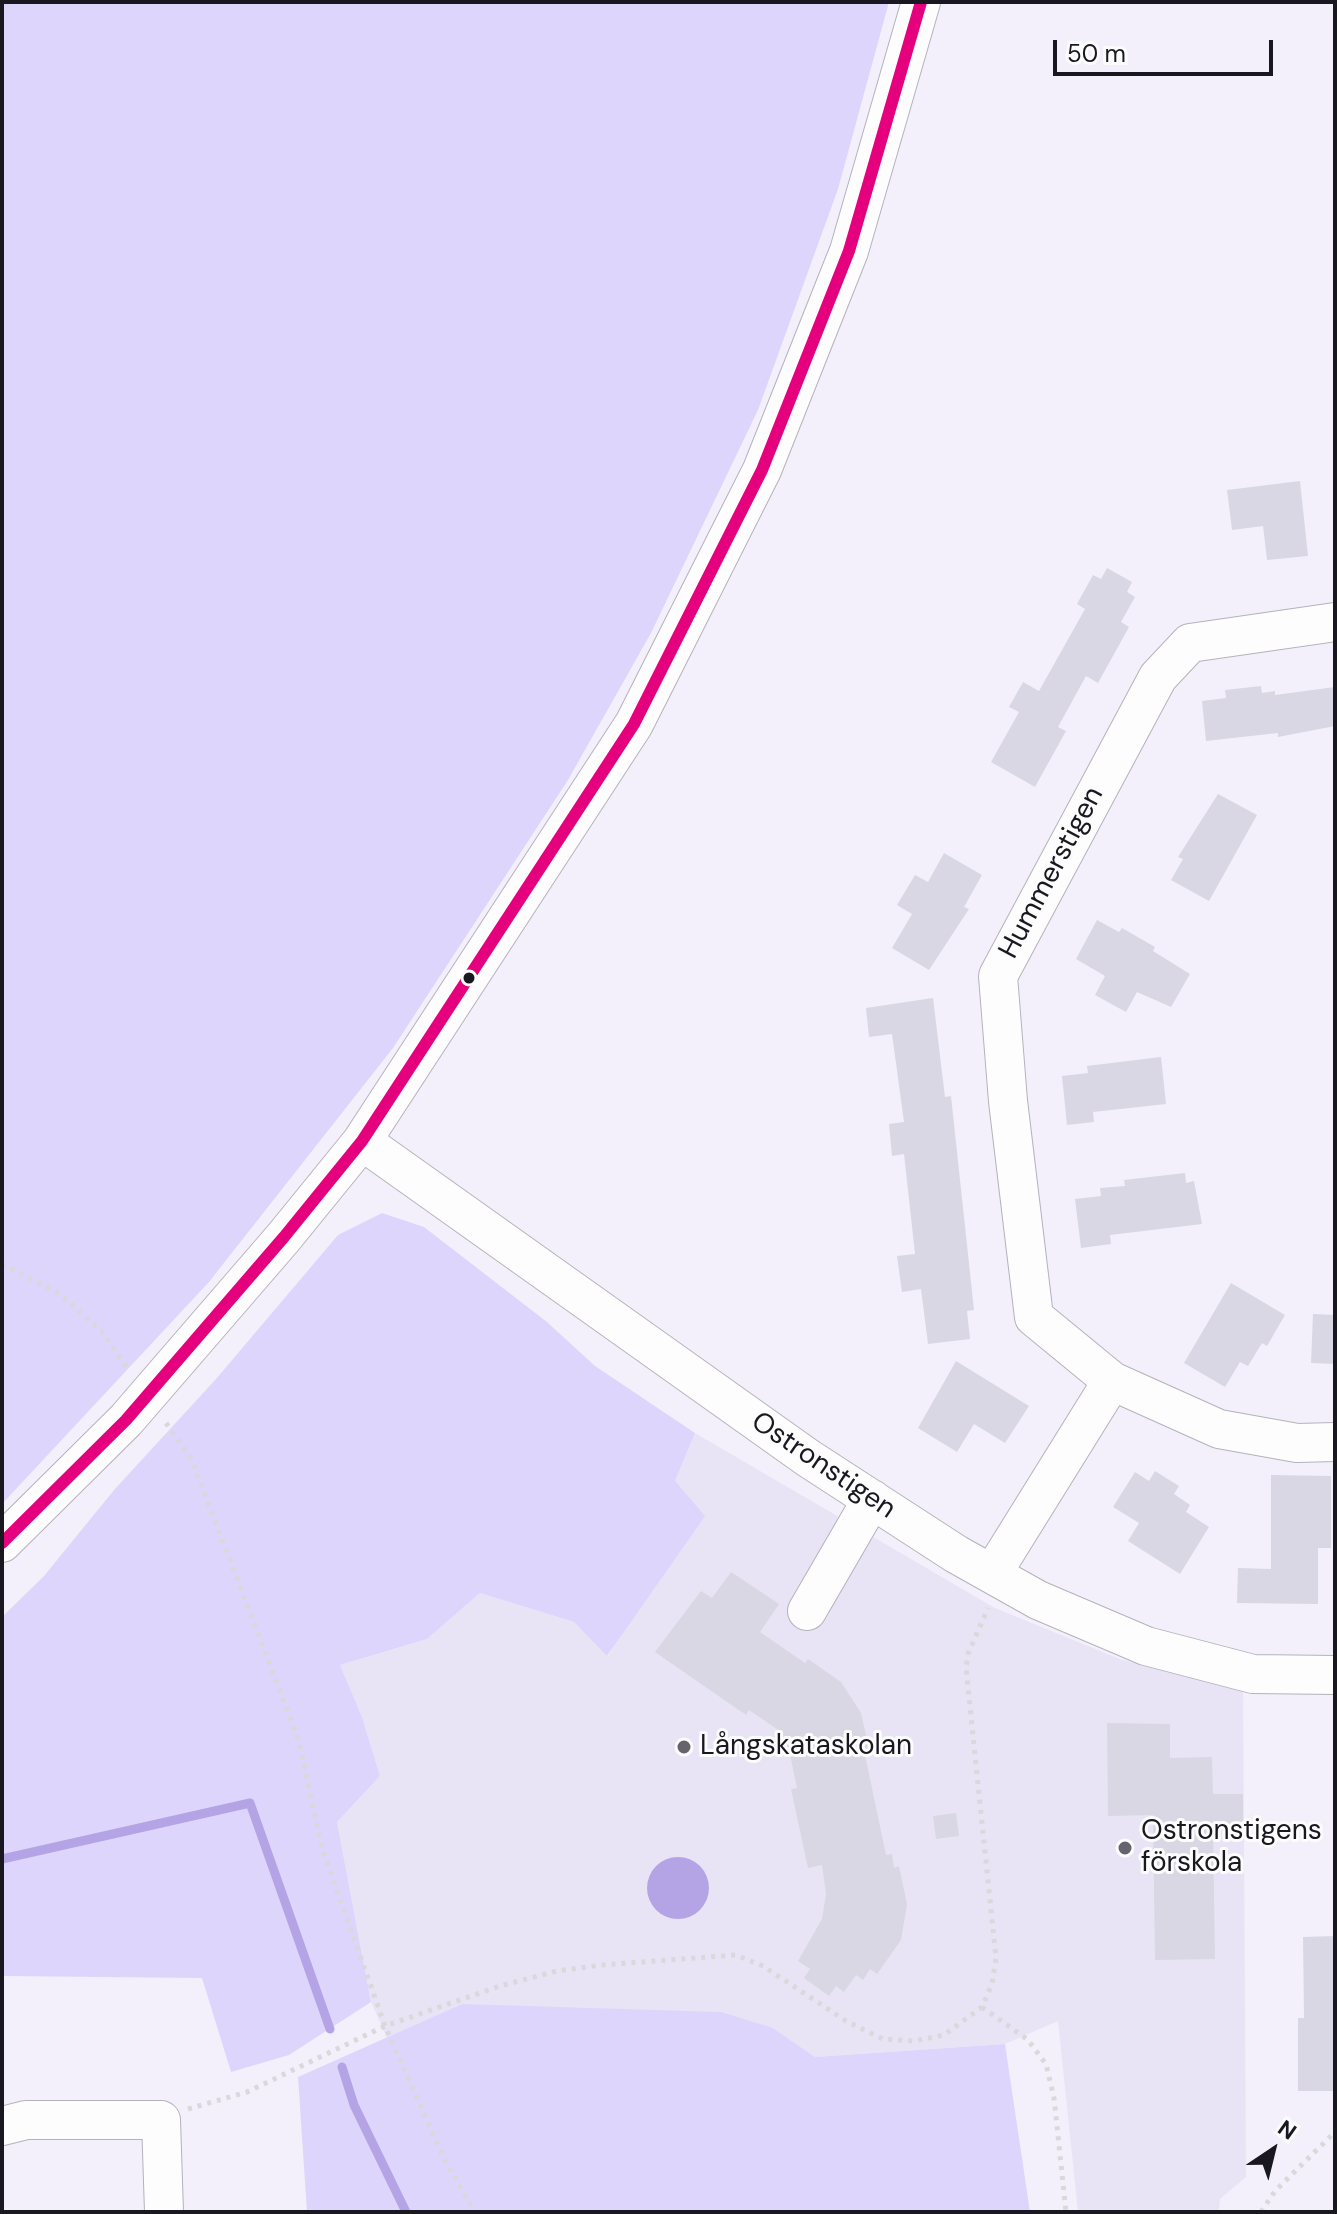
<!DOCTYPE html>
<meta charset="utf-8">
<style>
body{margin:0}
#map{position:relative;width:1337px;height:2214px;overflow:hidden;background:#f3f0fb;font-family:"DM Sans",sans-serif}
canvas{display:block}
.frame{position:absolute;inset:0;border:4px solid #19171f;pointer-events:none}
.north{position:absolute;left:1233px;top:2110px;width:80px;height:80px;-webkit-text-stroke:6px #fcfcfc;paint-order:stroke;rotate:35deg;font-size:22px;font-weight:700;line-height:32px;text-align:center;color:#19171f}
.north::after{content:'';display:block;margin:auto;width:28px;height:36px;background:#19171f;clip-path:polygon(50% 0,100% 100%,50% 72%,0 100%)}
.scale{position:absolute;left:1053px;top:40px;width:220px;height:36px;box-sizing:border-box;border:4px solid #19171f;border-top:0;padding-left:10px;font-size:24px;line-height:28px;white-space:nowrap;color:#19171f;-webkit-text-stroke:6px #fcfcfc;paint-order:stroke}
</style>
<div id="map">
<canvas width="1337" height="2214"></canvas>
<div class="frame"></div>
<div class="north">N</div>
<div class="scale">50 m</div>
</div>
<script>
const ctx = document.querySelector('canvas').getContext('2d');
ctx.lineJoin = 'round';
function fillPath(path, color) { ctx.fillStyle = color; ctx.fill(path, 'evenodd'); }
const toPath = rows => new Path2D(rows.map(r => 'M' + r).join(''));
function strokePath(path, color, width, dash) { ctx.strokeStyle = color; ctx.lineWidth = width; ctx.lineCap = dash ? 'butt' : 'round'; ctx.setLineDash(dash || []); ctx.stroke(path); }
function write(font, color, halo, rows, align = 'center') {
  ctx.font = font + ' "DM Sans",sans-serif'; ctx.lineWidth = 6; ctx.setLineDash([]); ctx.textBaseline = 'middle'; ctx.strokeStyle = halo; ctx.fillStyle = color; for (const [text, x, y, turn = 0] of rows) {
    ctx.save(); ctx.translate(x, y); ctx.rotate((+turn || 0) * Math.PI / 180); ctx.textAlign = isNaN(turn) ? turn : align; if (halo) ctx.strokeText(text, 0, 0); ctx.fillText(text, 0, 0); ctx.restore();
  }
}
fillPath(toPath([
 [695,1433,995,1608,1122,1660,1243,1684,1246,2177,1220,2199,1219,2212,1078,2212,1058,2021,1005,2044,815,2057,773,2028,462,2004,387,2038,371,2002,337,1822,380,1776,362,1717,340,1665,427,1639,480,1593,574,1622,608,1656,639,1606,675,1481]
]), '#e8e4f6');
fillPath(toPath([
 [2,2,889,2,838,189,758,410,651,633,568,780,393,1048,209,1282,2,1504],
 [382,1213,424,1227,547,1322,595,1366,695,1433,675,1481,705,1516,607,1656,574,1622,480,1593,427,1639,340,1665,362,1717,380,1776,337,1822,371,2002,289,2055,231,2072,202,1978,2,1976,2,1617,44,1576,114,1490,216,1379,338,1235],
 [462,2004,721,2012,773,2028,815,2057,1005,2044,1030,2212,307,2212,298,2077]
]), '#ded5fc');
fillPath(toPath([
 '647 1888a31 31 0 1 1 62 0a31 31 0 1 1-62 0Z'
]), '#b5a4e5');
strokePath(toPath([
 [2,1859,250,1803,330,2029],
 [342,2067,354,2105,406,2212]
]), '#b5a4e5', 9);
fillPath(toPath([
 [1300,481,1308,556,1267,560,1263,526,1232,530,1227,490],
 [1107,568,1132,582,1127,592,1135,597,1121,622,1129,627,1098,683,1086,676,1058,727,1066,731,1035,787,991,762,1019,712,1009,707,1023,682,1039,691,1085,609,1077,604,1093,575,1101,579],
 [1261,686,1262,693,1275,691,1275,695,1335,687,1335,726,1278,737,1278,733,1206,741,1202,701,1226,698,1225,690],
 [1218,794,1257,815,1209,901,1171,880,1183,859,1178,857],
 [944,853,982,875,964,907,969,909,929,970,892,948,912,914,897,905,915,875,928,882],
 [1097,920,1119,932,1122,928,1155,947,1153,951,1190,974,1171,1007,1137,992,1126,1012,1095,995,1105,976,1076,959],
 [933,998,945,1097,951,1096,974,1310,967,1311,970,1339,928,1344,921,1289,902,1292,897,1256,915,1254,904,1154,892,1156,889,1124,904,1122,892,1034,869,1037,866,1008],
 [1161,1057,1166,1104,1093,1112,1094,1122,1067,1125,1062,1076,1088,1073,1087,1066],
 [1185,1173,1186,1183,1194,1181,1202,1224,1110,1235,1111,1244,1081,1248,1075,1199,1101,1196,1100,1188,1125,1186,1124,1180],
 [1231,1283,1285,1315,1267,1346,1262,1343,1248,1366,1240,1362,1225,1387,1184,1363],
 [1313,1314,1335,1315,1335,1364,1311,1363],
 [956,1361,1029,1406,1005,1443,974,1424,957,1452,918,1428],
 [1155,1471,1179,1486,1174,1494,1190,1505,1186,1512,1209,1527,1180,1574,1128,1541,1139,1523,1113,1507,1135,1472,1149,1481],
 [1271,1475,1331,1476,1331,1548,1318,1548,1318,1604,1237,1603,1238,1568,1271,1569],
 [731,1572,779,1604,760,1632,805,1663,808,1659,841,1682,861,1713,869,1749,864,1750,886,1855,892,1854,894,1868,899,1866,907,1904,901,1940,877,1974,870,1969,863,1980,856,1975,844,1992,836,1986,829,1996,804,1978,810,1969,798,1961,822,1919,826,1894,822,1865,808,1868,791,1789,797,1788,789,1750,777,1729,749,1710,746,1715,655,1652,701,1591,712,1598],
 [1107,1723,1170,1724,1170,1758,1212,1757,1213,1794,1243,1794,1243,1830,1213,1830,1215,1959,1155,1960,1153,1815,1108,1816],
 [956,1813,959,1836,936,1839,933,1816],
 [1335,1936,1335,2091,1298,2091,1298,2018,1304,2018,1303,1937]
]), '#d9d7e3');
const minor = toPath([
 [1335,622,1190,643,1158,677,998,976,1008,1101,1034,1317,1112,1381,1219,1429,1297,1443,1335,1442],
 [362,1141,808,1458,956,1554,1038,1600,1146,1646,1253,1674,1335,1675],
 [2,1543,126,1420,284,1237,362,1141,634,724,762,470,849,251,921,2],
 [992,1574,1112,1381],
 [807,1611,872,1499],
 [2,2126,26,2120,161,2120,164,2212]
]);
strokePath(minor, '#b5b2bb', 40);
strokePath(toPath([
 [2,1264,60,1294,102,1332,128,1369],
 [166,1423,191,1458,299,1741,322,1848,385,2026,445,2161,475,2212],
 [982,2007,1028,2040,1046,2064,1054,2098,1066,2212],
 [188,2109,247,2092,385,2026,500,1986,557,1971,602,1965,736,1955,763,1966,846,2021,883,2039,914,2041,944,2035,982,2007,992,1984,996,1958,966,1668,968,1654,988,1608],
 [1261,2212,1275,2191,1335,2132]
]), '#d9d8db', 5, [4, 6]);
strokePath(minor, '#fdfdfe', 38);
strokePath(toPath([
 [2,1543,126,1420,284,1237,362,1141,634,724,762,470,849,251,921,2]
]), '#e5007d', 12);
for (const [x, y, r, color] of [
 [469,978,7,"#19171f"],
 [684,1747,8,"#65636c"],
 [1125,1848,8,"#65636c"]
]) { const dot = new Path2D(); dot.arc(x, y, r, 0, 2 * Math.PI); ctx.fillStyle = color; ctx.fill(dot); strokePath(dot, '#fcfcfc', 3); }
write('28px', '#19171f', '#fcfcfc', [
 ["Hummerstigen",1052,873,-62],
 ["Ostronstigen",823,1466,34]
]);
write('28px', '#19171f', '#fcfcfc', [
 ["Långskataskolan",700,1747],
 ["Ostronstigens",1141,1832],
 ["förskola",1141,1864]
], 'left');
</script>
